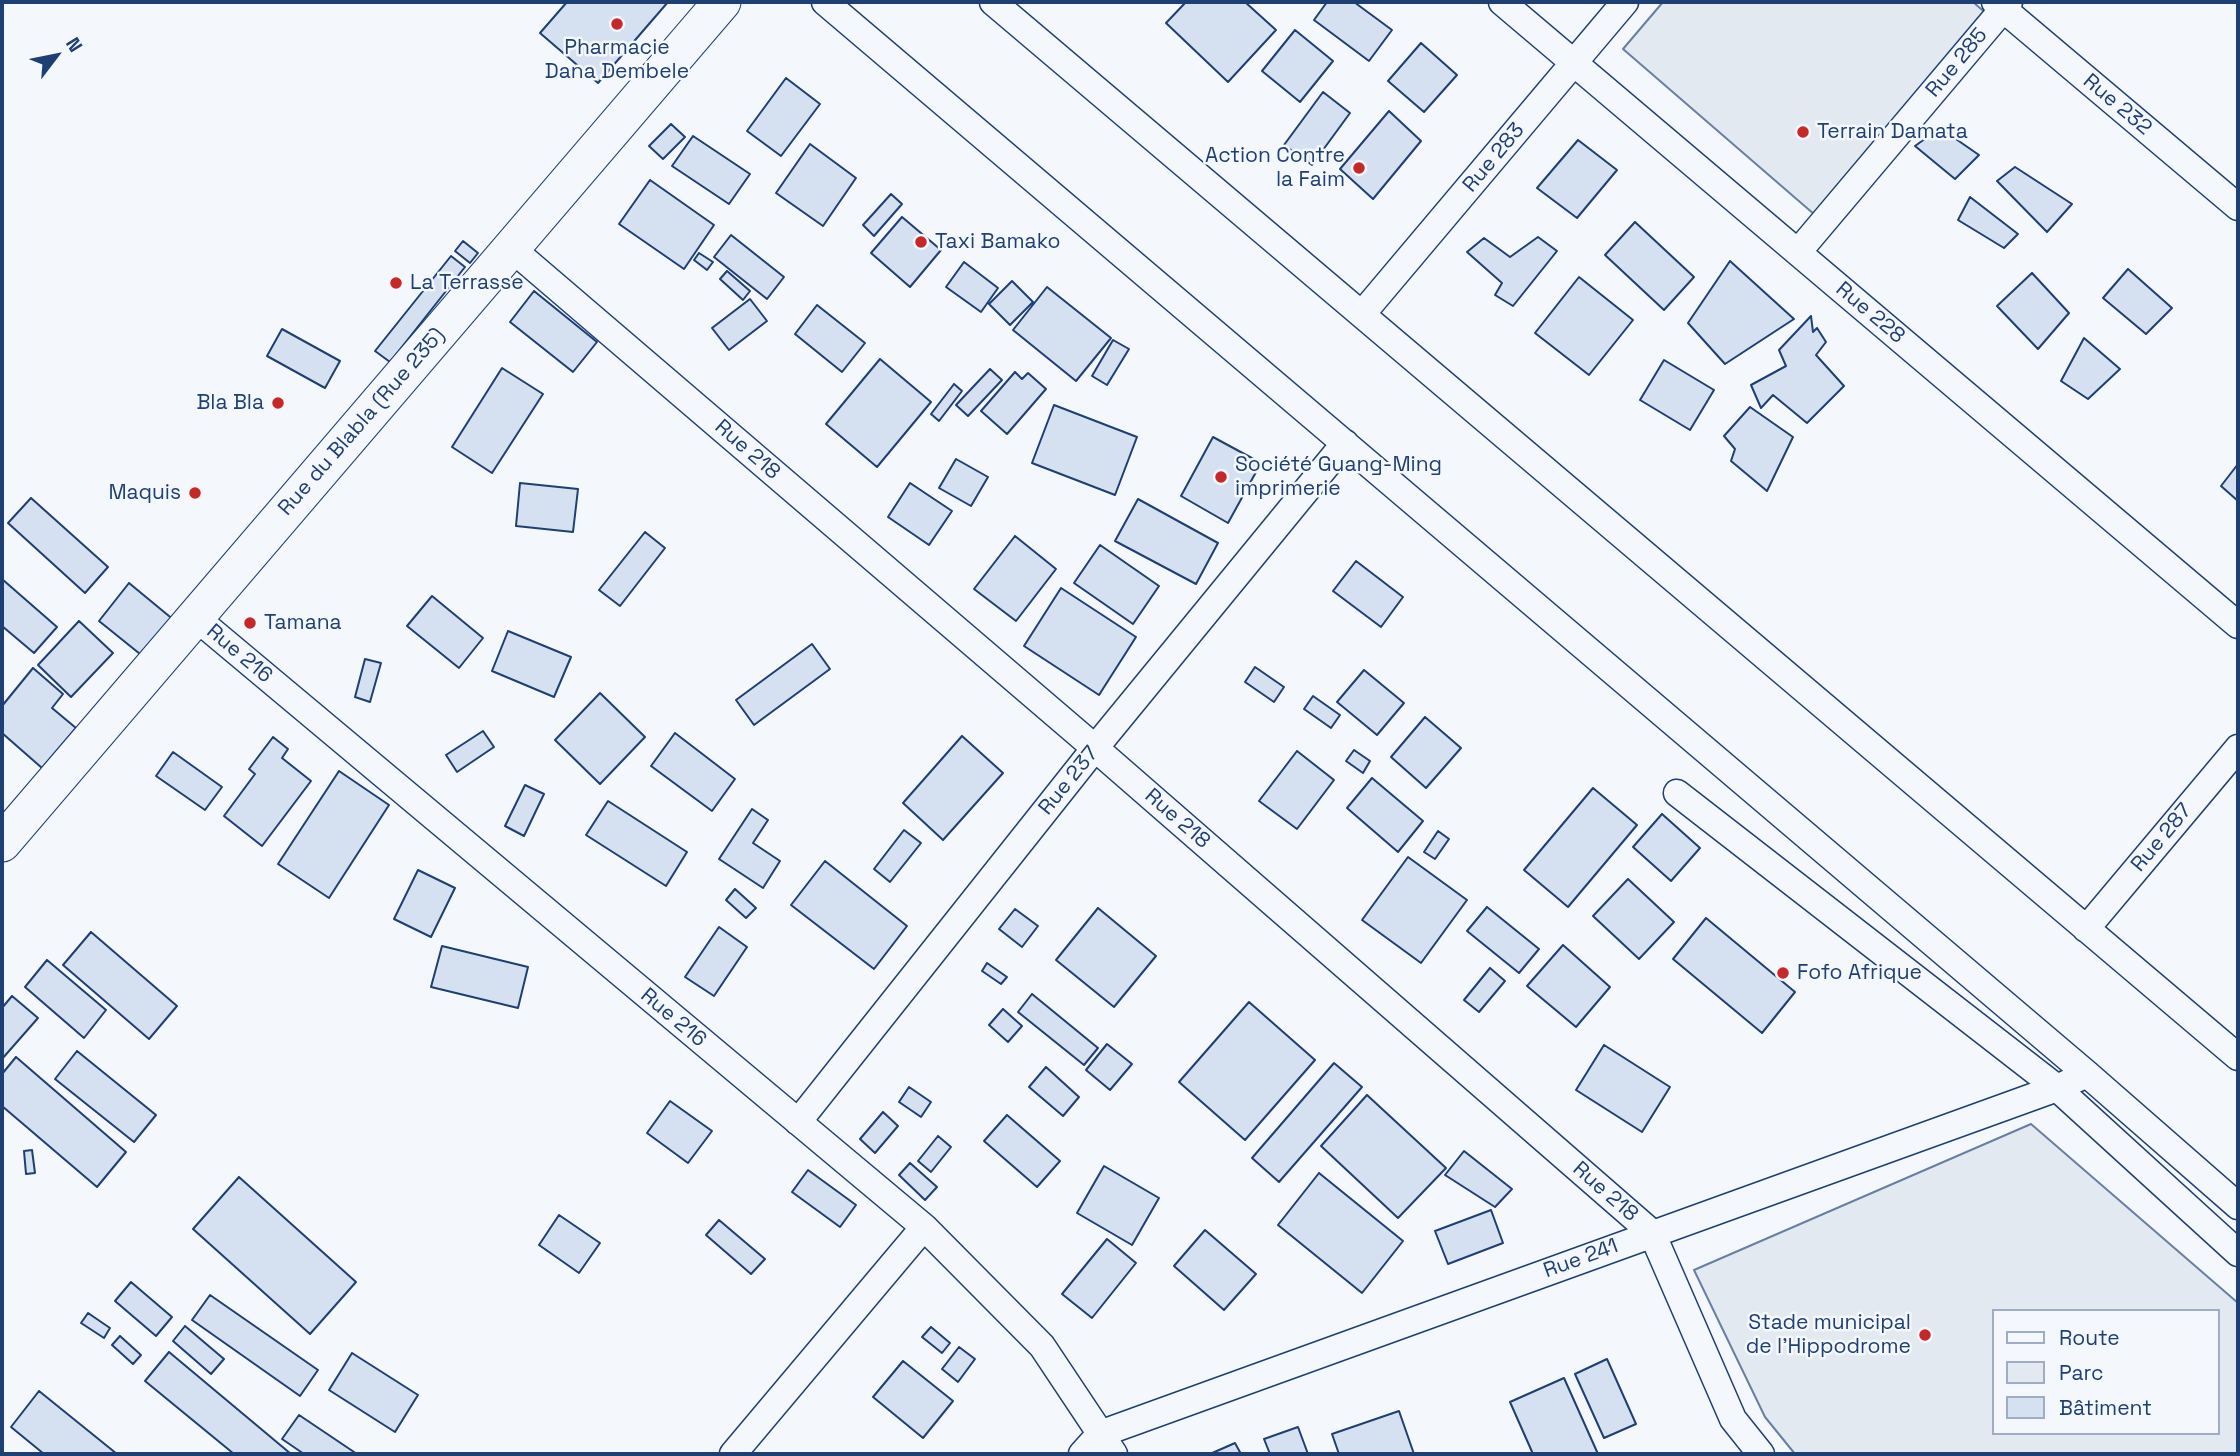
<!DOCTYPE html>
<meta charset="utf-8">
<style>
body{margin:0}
#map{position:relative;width:2240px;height:1456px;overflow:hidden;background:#f4f7fb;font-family:"Space Grotesk",sans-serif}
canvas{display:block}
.frame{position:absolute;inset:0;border:4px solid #1d3f73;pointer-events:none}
.legend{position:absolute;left:1992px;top:1309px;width:228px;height:126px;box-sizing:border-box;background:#f4f7fb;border:2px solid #9eadc5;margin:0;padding:9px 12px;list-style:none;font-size:21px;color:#1d3f73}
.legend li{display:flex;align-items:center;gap:14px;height:35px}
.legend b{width:35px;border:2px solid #9eadc5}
.north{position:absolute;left:21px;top:21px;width:70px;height:70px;-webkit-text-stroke:5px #f4f7fb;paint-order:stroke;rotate:58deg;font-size:19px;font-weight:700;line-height:28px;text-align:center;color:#1d3f73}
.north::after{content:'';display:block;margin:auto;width:24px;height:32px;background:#1d3f73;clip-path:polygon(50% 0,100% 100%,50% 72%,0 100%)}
</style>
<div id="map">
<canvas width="2240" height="1456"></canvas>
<div class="frame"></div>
<ul class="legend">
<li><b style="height:9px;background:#f4f7fb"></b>Route</li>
<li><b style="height:19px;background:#e3e9f0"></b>Parc</li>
<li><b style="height:19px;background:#d5e0f0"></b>Bâtiment</li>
</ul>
<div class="north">N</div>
</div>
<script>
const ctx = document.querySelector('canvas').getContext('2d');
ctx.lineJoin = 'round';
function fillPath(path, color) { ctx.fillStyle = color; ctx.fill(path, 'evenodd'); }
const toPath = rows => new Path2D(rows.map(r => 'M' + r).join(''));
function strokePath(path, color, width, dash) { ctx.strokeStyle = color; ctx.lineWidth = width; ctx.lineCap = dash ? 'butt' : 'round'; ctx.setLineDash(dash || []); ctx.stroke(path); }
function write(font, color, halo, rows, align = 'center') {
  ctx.font = font + ' "Space Grotesk",sans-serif'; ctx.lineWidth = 5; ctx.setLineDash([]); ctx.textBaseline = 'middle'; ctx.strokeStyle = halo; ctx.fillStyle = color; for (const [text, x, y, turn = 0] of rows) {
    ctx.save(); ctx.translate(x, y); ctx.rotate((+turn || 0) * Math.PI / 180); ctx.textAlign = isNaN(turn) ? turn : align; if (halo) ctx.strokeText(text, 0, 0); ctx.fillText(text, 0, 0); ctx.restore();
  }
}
const green = toPath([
 [1663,2,1973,2,1988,15,1815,215,1623,49,1663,2],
 [2031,1124,2238,1303,2238,1454,1795,1454,1765,1417,1694,1270,2031,1124],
 [1993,1311,2217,1311,2217,1433,1993,1433,1993,1311]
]);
fillPath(green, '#e3e9f0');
strokePath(green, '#687fa3', 2);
const building = toPath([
 [567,2,668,2,598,83,540,33,567,2],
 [1186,2,1245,2,1276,30,1228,82,1166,23,1186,2],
 [1327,2,1354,2,1392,30,1369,61,1314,20,1327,2],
 [1295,30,1333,61,1300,102,1262,71,1295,30],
 [1421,43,1457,75,1424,112,1388,81,1421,43],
 [786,78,820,104,781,156,747,131,786,78],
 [1323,92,1350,113,1312,165,1284,145,1323,92],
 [1389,111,1421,141,1373,199,1340,169,1389,111],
 [671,124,685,137,663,159,649,146,671,124],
 [1940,128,1979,155,1955,179,1915,146,1940,128],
 [693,136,750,174,729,204,672,166,693,136],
 [1578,140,1617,170,1577,218,1537,188,1578,140],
 [810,144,856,178,823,226,776,193,810,144],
 [2015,167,2072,204,2047,232,1997,181,2015,167],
 [650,180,714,225,684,269,619,224,650,180],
 [891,194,902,204,874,236,863,225,891,194],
 [1970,197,2018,234,2004,248,1958,220,1970,197],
 [902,217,941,250,910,287,871,253,902,217],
 [1635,222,1694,277,1664,310,1605,255,1635,222],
 [731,235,784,277,767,299,714,257,731,235],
 [1538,237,1557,251,1513,306,1495,295,1502,283,1467,252,1484,238,1510,257,1538,237],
 [463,241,478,253,470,263,455,251,463,241],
 [699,253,713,262,707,270,694,260,699,253],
 [451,256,465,267,390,362,375,351,451,256],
 [1730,261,1794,319,1725,364,1688,323,1730,261],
 [964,262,998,288,981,312,946,287,964,262],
 [2128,269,2172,308,2146,334,2103,298,2128,269],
 [727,271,750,291,743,300,720,279,727,271],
 [2032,273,2069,313,2038,349,1997,306,2032,273],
 [1579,277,1633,320,1589,375,1535,333,1579,277],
 [1012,281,1033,302,1010,325,989,304,1012,281],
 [1047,287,1111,338,1076,381,1013,330,1047,287],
 [534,291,597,342,573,372,510,322,534,291],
 [750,299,767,321,729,350,712,328,750,299],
 [817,305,865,343,842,372,795,334,817,305],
 [1811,316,1813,332,1817,328,1826,342,1816,355,1844,386,1807,423,1773,395,1761,408,1751,385,1786,366,1779,350,1811,316],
 [282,329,340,361,325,388,267,356,282,329],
 [2084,338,2120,369,2088,399,2061,381,2084,338],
 [1113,340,1129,349,1107,385,1092,376,1113,340],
 [880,359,931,402,877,467,826,424,880,359],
 [1664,360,1714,390,1690,430,1640,400,1664,360],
 [502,368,543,394,492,473,452,447,502,368],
 [990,369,1002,380,968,416,956,405,990,369],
 [1015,372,1022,379,1028,373,1046,389,1007,434,981,411,1015,372],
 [954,384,962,391,939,421,931,414,954,384],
 [1054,405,1137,437,1115,495,1032,463,1054,405],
 [1750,407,1793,437,1767,491,1731,461,1735,449,1724,436,1750,407],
 [1213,437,1261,463,1228,523,1181,496,1213,437],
 [956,459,988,477,971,506,939,488,956,459],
 [2238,464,2238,501,2221,486,2238,464],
 [520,483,578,489,573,532,516,526,520,483],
 [910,483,952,511,929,545,888,517,910,483],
 [31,498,108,567,85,593,8,523,31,498],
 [1138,499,1218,543,1196,584,1115,541,1138,499],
 [645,532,665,548,620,606,599,590,645,532],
 [1015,536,1056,569,1016,621,974,589,1015,536],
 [1100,545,1159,586,1133,624,1074,583,1100,545],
 [1356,561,1403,597,1381,627,1333,591,1356,561],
 [2,579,57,627,34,653,2,626,2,579],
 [129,583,175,621,145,658,99,621,129,583],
 [1061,588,1136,637,1099,695,1024,646,1061,588],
 [432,596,483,638,459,668,407,626,432,596],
 [79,621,113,653,71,697,38,665,79,621],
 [508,631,571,657,554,697,492,671,508,631],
 [812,644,830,669,754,725,736,700,812,644],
 [365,659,381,663,370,702,355,697,365,659],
 [1255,667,1284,687,1274,702,1245,682,1255,667],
 [33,668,63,694,52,708,76,728,42,768,2,733,2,706,33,668],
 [1364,670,1404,703,1377,735,1337,702,1364,670],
 [600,693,645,737,600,784,555,740,600,693],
 [1313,696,1340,715,1331,728,1304,709,1313,696],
 [1425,717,1461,748,1426,788,1391,757,1425,717],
 [483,731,494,747,457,772,446,755,483,731],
 [675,733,735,779,712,811,651,766,675,733],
 [962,736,1003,773,943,840,903,803,962,736],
 [273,737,288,749,282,758,311,781,262,846,224,816,255,774,249,769,273,737],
 [1354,750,1370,761,1363,773,1346,761,1354,750],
 [1297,751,1334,780,1297,829,1259,801,1297,751],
 [173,752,222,787,205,810,156,776,173,752],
 [339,771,389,805,329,898,278,864,339,771],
 [1372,778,1423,821,1398,852,1347,808,1372,778],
 [525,785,544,794,524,836,505,826,525,785],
 [1593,788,1637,825,1568,907,1524,870,1593,788],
 [608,801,687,852,666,886,586,835,608,801],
 [752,809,768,820,753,843,780,861,763,888,719,859,752,809],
 [1662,814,1700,848,1671,881,1633,847,1662,814],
 [904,830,921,843,890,882,874,869,904,830],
 [1438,831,1449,839,1435,859,1424,852,1438,831],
 [1408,857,1467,900,1421,963,1362,920,1408,857],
 [825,861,907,926,874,969,791,905,825,861],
 [418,870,455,888,431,937,394,919,418,870],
 [1628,879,1674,922,1639,959,1593,916,1628,879],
 [735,889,756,908,746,918,726,900,735,889],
 [1487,907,1539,949,1519,973,1467,931,1487,907],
 [1098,908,1156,956,1114,1007,1056,960,1098,908],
 [1015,909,1038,926,1022,947,999,929,1015,909],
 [1706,918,1795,992,1762,1033,1673,959,1706,918],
 [719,927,747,947,714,996,685,977,719,927],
 [91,932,177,1006,149,1039,63,965,91,932],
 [1563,945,1610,987,1576,1027,1527,986,1563,945],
 [442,946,528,967,518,1008,431,987,442,946],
 [47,960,106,1010,84,1038,25,987,47,960],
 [987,963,1007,977,1001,984,982,971,987,963],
 [1490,968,1505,981,1479,1012,1464,1000,1490,968],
 [1032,994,1098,1048,1084,1065,1018,1012,1032,994],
 [12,996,38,1018,2,1059,2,1008,12,996],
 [1249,1002,1315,1060,1245,1140,1179,1082,1249,1002],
 [1003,1009,1022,1026,1008,1042,989,1025,1003,1009],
 [1107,1044,1132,1064,1110,1090,1086,1070,1107,1044],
 [1604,1045,1670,1087,1642,1132,1576,1090,1604,1045],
 [77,1051,156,1115,134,1142,55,1079,77,1051],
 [16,1057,126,1152,97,1187,2,1106,2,1074,16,1057],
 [1334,1063,1362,1087,1279,1182,1252,1158,1334,1063],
 [1046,1067,1079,1097,1063,1116,1029,1087,1046,1067],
 [909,1087,931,1102,921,1117,899,1102,909,1087],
 [1367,1095,1446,1168,1398,1218,1321,1146,1367,1095],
 [670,1101,712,1131,688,1163,647,1133,670,1101],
 [883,1112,898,1126,875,1153,860,1139,883,1112],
 [1007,1115,1060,1161,1037,1187,984,1141,1007,1115],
 [938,1136,951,1147,931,1172,918,1161,938,1136],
 [32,1150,35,1173,26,1174,24,1151,32,1150],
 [1464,1151,1512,1189,1495,1207,1445,1175,1464,1151],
 [910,1163,937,1187,925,1200,899,1175,910,1163],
 [1104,1166,1159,1198,1132,1245,1077,1213,1104,1166],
 [808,1170,856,1205,840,1227,792,1192,808,1170],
 [1319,1173,1403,1241,1362,1293,1278,1225,1319,1173],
 [239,1177,356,1282,310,1334,193,1229,239,1177],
 [1491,1210,1503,1243,1448,1264,1435,1231,1491,1210],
 [559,1215,600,1243,579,1273,539,1245,559,1215],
 [719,1220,765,1259,751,1274,706,1235,719,1220],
 [1205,1230,1256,1274,1224,1310,1174,1266,1205,1230],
 [1107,1239,1136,1263,1092,1318,1062,1294,1107,1239],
 [131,1282,172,1317,156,1336,115,1301,131,1282],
 [210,1295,318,1370,300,1396,192,1320,210,1295],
 [88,1313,110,1328,104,1338,81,1323,88,1313],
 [185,1326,224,1359,211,1374,173,1341,185,1326],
 [931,1327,950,1343,942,1353,922,1337,931,1327],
 [120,1336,141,1355,133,1364,112,1345,120,1336],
 [959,1347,975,1359,958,1382,942,1369,959,1347],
 [169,1352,291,1454,234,1454,145,1381,169,1352],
 [352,1353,418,1395,395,1432,329,1390,352,1353],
 [1607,1359,1636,1424,1604,1438,1575,1374,1607,1359],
 [903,1361,953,1401,923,1438,873,1397,903,1361],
 [1564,1378,1598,1454,1533,1454,1510,1402,1564,1378],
 [39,1391,117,1454,44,1454,11,1427,39,1391],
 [1399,1411,1414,1454,1339,1454,1332,1434,1399,1411],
 [299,1415,357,1454,304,1454,282,1439,299,1415],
 [1298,1427,1308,1454,1270,1454,1264,1439,1298,1427],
 [1235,1443,1241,1454,1210,1454,1235,1443]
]);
fillPath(building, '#d5e0f0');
strokePath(building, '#1d3f73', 2);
const street = toPath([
 [825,2,2087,1074,2238,1206],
 [993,2,2238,1057],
 [1502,2,2238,625],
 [1995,2,2238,207],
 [511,248,1095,748,1652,1233,1733,1419,1761,1454],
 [1798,252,2009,2],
 [1362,314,1625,2],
 [195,617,924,1227,1042,1346,1114,1454],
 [1677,793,2057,1088,2238,1253],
 [2086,929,2238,748],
 [798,1122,1095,748,1345,443],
 [733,1454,924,1227],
 [1082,1454,1100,1434,2057,1088,2087,1074]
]);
const secondary = toPath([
 [2,843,722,2]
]);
strokePath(street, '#1d3f73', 29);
strokePath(secondary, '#1d3f73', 39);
strokePath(street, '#f4f7fb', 26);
strokePath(secondary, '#f4f7fb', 37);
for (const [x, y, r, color] of [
 [617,24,7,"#c62828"],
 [1803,132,7,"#c62828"],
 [1359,168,7,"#c62828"],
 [921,242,7,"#c62828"],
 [396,283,7,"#c62828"],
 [278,403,7,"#c62828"],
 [1221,477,7,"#c62828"],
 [195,493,7,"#c62828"],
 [250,623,7,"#c62828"],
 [1783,973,7,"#c62828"],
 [1925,1335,7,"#c62828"]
]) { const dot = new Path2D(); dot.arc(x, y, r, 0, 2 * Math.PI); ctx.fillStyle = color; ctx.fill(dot); strokePath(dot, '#f4f7fb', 2.5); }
write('21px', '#1d3f73', '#f4f7fb', [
 ["Pharmacie",617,48,"center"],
 ["Dana Dembele",617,72,"center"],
 ["Terrain Damata",1817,132],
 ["Action Contre",1345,156,"right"],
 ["la Faim",1345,180,"right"],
 ["Taxi Bamako",935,242],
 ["La Terrasse",410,283],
 ["Bla Bla",264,403,"right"],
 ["Société Guang-Ming",1235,465],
 ["imprimerie",1235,489],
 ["Maquis",181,493,"right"],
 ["Tamana",264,623],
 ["Fofo Afrique",1797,973],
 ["Stade municipal",1911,1323,"right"],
 ["de l'Hippodrome",1911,1347,"right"]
], 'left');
write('21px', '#1d3f73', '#f4f7fb', [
 ["Rue 285",1957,63,-50],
 ["Rue 232",2117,105,40],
 ["Rue 283",1494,158,-50],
 ["Rue 228",1870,313,40],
 ["Rue du Blabla (Rue 235)",362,422,-49],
 ["Rue 218",747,450,41],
 ["Rue 216",239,654,40],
 ["Rue 237",1069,781,-51],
 ["Rue 218",1177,819,41],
 ["Rue 287",2162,838,-50],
 ["Rue 216",673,1018,40],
 ["Rue 218",1605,1192,41],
 ["Rue 241",1581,1259,-20]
]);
</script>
